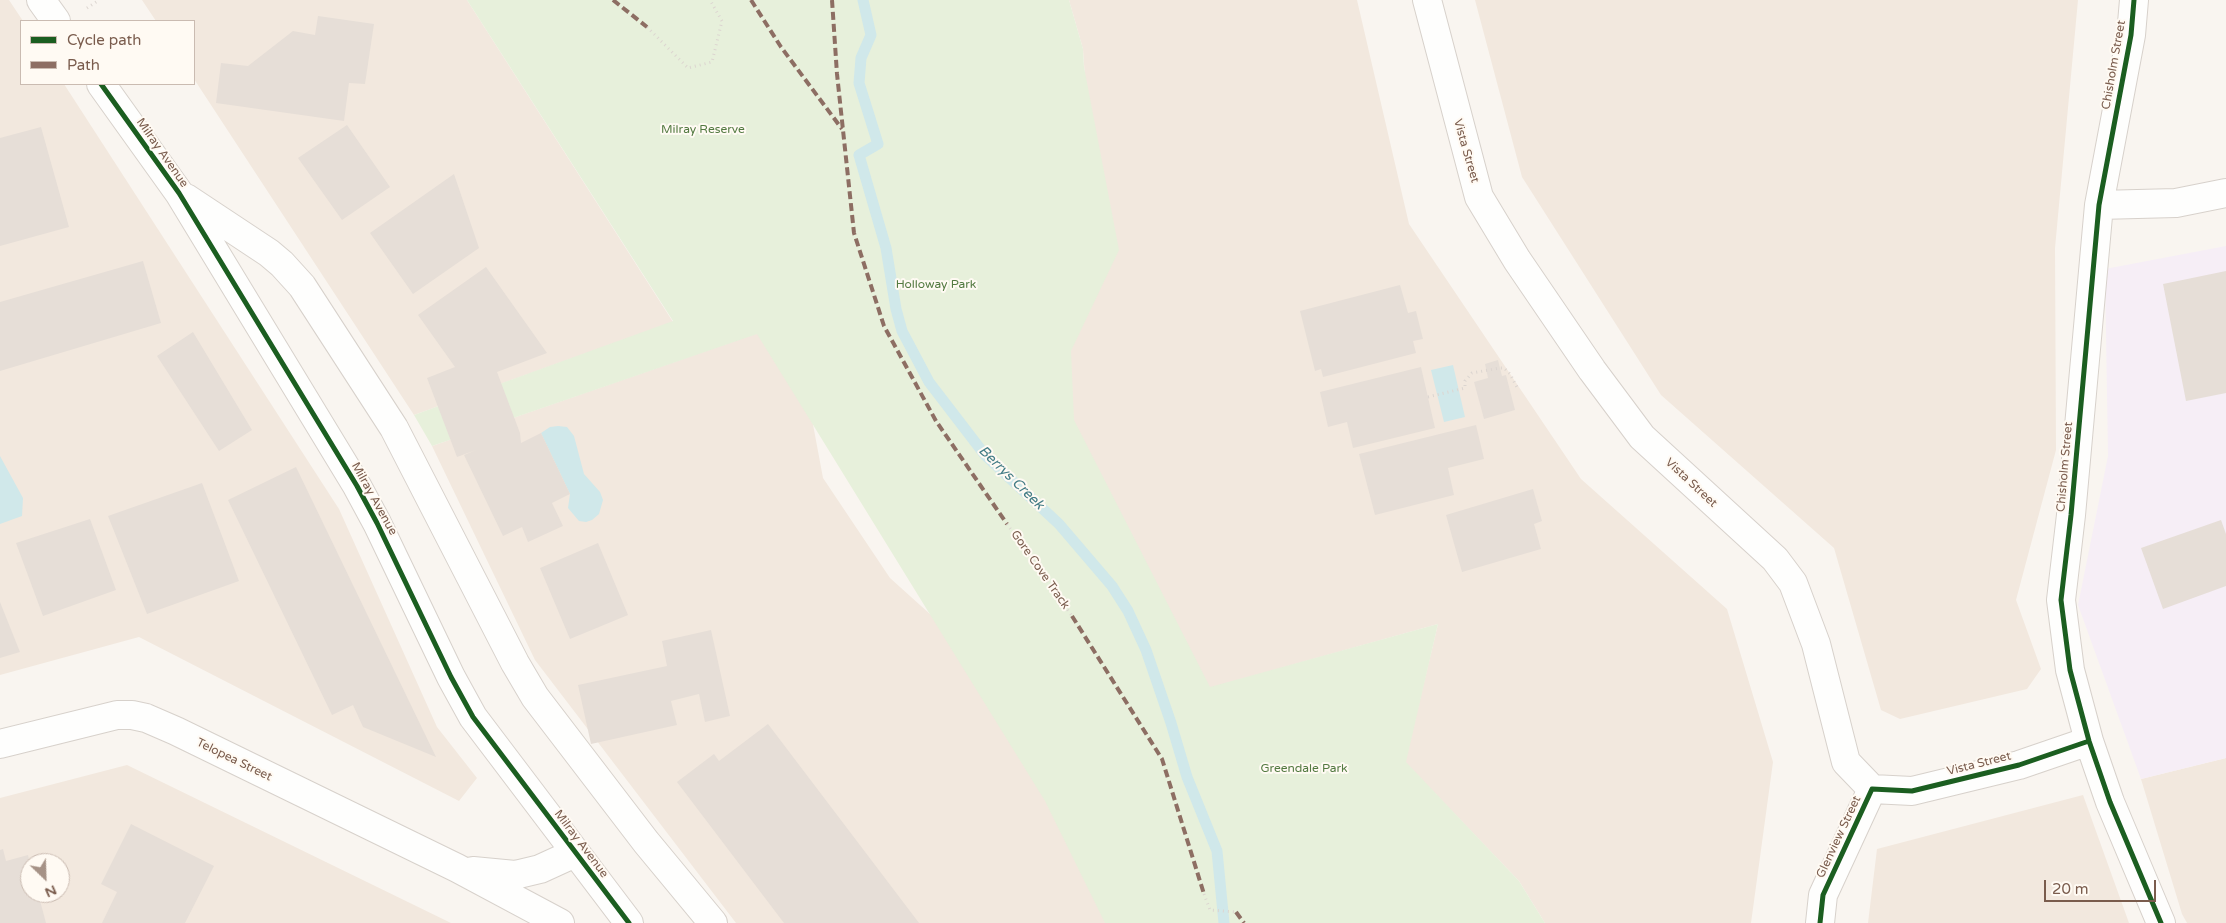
<!DOCTYPE html>
<style>
body{margin:0}
#map{position:relative;width:2226px;height:923px;overflow:hidden;background:#f9f5f0;font-family:"Varela Round",sans-serif}
canvas{display:block}
.legend{position:absolute;left:20px;top:20px;width:175px;height:65px;box-sizing:border-box;background:#fffaf3;border:1px solid #cabbb1;margin:0;padding:6px 9px;list-style:none;font-size:15px;color:#7a5c4d}
.legend li{display:flex;align-items:center;gap:10px;height:25px}
.legend b{width:25px;border:1px solid #cabbb1}
.north{position:absolute;left:20px;top:853px;width:50px;height:50px;box-sizing:border-box;background:#fffaf3;border:1px solid #cabbb1;border-radius:50%;rotate:156deg;font-size:14px;font-weight:700;line-height:20px;text-align:center;color:#7a5c4d}
.north::after{content:'';display:block;margin:auto;width:18px;height:22px;background:#a69286;clip-path:polygon(50% 0,100% 100%,50% 72%,0 100%)}
.scale{position:absolute;left:2044px;top:880px;width:112px;height:22px;box-sizing:border-box;border:2px solid #7a5c4d;border-top:0;padding-left:6px;font-size:15px;line-height:18px;white-space:nowrap;color:#7a5c4d;-webkit-text-stroke:4px #fffaf3;paint-order:stroke}
</style>
<div id="map">
<canvas width="2226" height="923"></canvas>
<ul class="legend">
<li><b style="height:6px;background:#1b5e20"></b>Cycle path</li>
<li><b style="height:6px;background:#8d6e63"></b>Path</li>
</ul>
<div class="north">N</div>
<div class="scale">20 m</div>
</div>
<script>
const ctx = document.querySelector('canvas').getContext('2d');
ctx.lineJoin = 'round';
function fillPath(path, color) { ctx.fillStyle = color; ctx.fill(path, 'evenodd'); }
const toPath = rows => new Path2D(rows.map(r => 'M' + r).join(''));
function strokePath(path, color, width, dash) { ctx.strokeStyle = color; ctx.lineWidth = width; ctx.lineCap = dash ? 'butt' : 'round'; ctx.setLineDash(dash || []); ctx.stroke(path); }
function write(font, color, halo, rows, align = 'center') {
  ctx.font = font + ' "Varela Round",sans-serif'; ctx.lineWidth = 4; ctx.setLineDash([]); ctx.textBaseline = 'middle'; ctx.strokeStyle = halo; ctx.fillStyle = color; for (const [text, x, y, turn = 0] of rows) {
    ctx.save(); ctx.translate(x, y); ctx.rotate((+turn || 0) * Math.PI / 180); ctx.textAlign = isNaN(turn) ? turn : align; if (halo) ctx.strokeText(text, 0, 0); ctx.fillText(text, 0, 0); ctx.restore();
  }
}
fillPath(toPath([
 [0,0,9,0,23,21,21,21,21,84,64,84,339,509,437,727,477,778,459,801,139,637,0,675],
 [142,0,467,0,673,322,414,415,194,79,194,21,156,21],
 [1069,0,1357,0,1409,224,1581,479,1727,609,1773,762,1751,923,1545,923,1519,881,1405,762,1438,624,1188,694,1014,424,1094,216,1083,49],
 [1475,0,2078,0,2055,248,2056,450,2016,600,2041,669,2027,689,1900,719,1881,710,1834,548,1661,395,1522,177],
 [778,326,809,403,823,478,890,578,981,660,1139,923,736,923,535,660,432,446],
 [2226,758,2226,923,2187,923,2182,914,2141,779],
 [127,765,451,923,0,923,0,798],
 [30,863,60,863,60,893,30,893],
 [2083,795,2129,923,1868,923,1877,849]
]), '#f2e8de');
fillPath(toPath([
 [2226,246,2226,758,2141,779,2078,605,2108,456,2105,269]
]), '#f6eef6');
fillPath(toPath([
 [467,0,1069,0,1083,49,1084,67,1119,250,1071,351,1074,420,1210,687,1438,624,1406,762,1519,881,1545,923,1105,923,1045,801,757,334,432,446,414,415,673,321]
]), '#e7f0db');
fillPath(toPath([
 [1453,365,1465,417,1444,422,1431,370],
 [558,426,567,427,574,436,584,474,600,492,603,500,599,514,592,520,586,522,579,521,568,508,570,494,541,433,550,427],
 [0,456,23,498,22,516,0,524]
]), '#d0e8ea');
strokePath(toPath([
 [863,0,871,35,861,58,859,83,878,144,859,155,886,248,896,309,902,331,929,382,985,455,1059,524,1112,586,1128,611,1146,650,1171,723,1187,777,1217,851,1224,923]
]), '#d0e8ea', 11);
fillPath(toPath([
 [318,16,374,24,365,84,349,83,344,121,216,103,221,63,248,66,293,31,315,35],
 [347,125,390,187,342,220,298,158],
 [41,127,69,227,0,246,0,138],
 [454,174,479,248,413,294,370,233],
 [143,261,161,323,0,371,0,302],
 [486,267,547,353,497,372,520,433,521,443,541,433,570,494,552,503,563,526,528,542,522,527,503,536,464,455,476,450,457,457,427,378,455,367,418,315],
 [2226,271,2226,393,2186,401,2163,284],
 [1400,285,1408,313,1416,311,1423,339,1413,341,1416,353,1323,377,1321,369,1315,371,1300,311],
 [193,332,252,430,219,451,157,356],
 [1498,360,1502,376,1506,375,1515,410,1484,419,1474,382,1488,378,1485,364],
 [1421,367,1435,428,1353,448,1347,422,1328,427,1320,392],
 [1476,425,1484,459,1448,468,1454,495,1375,515,1359,454],
 [296,467,436,757,363,727,353,705,332,715,228,500],
 [202,483,239,581,147,614,108,516],
 [1533,489,1542,521,1534,524,1541,549,1462,572,1446,515],
 [90,519,116,590,43,616,16,543],
 [2221,520,2226,534,2226,586,2163,609,2141,548],
 [598,543,628,615,570,639,540,568],
 [0,602,20,652,0,658],
 [711,630,730,716,705,722,699,694,671,701,677,725,591,744,578,685,667,666,662,641],
 [768,724,919,923,784,923,677,782,714,754,719,761],
 [131,824,214,866,185,923,102,923,117,892,101,884],
 [3,849,6,861,28,855,30,863,30,893,38,893,46,923,0,923,0,850]
]), '#e6ded7');
const minor = toPath([
 [41,0,56,21],
 [1427,0,1479,197,1517,260,1592,370,1642,437,1775,559,1793,583,1816,644,1846,762,1872,789,1912,791,2019,765,2089,741],
 [2134,0,2131,35,2099,205,2071,515,2061,600,2070,670,2089,741,2110,802,2161,923],
 [101,84,179,193,357,486,377,523,451,677,473,717,629,923],
 [186,198,269,253,282,264,302,286,394,428,515,663,535,697,646,842,713,923],
 [2099,205,2176,203,2226,193],
 [0,744,117,715,132,715,146,718,176,731,457,868,560,923],
 [473,871,515,875,540,869,575,853],
 [1820,923,1823,895,1872,789]
]);
strokePath(minor, '#d7d1cb', 30);
strokePath(toPath([
 [87,8,99,0],
 [647,27,688,68,712,62,722,21,710,0],
 [1428,397,1465,388,1465,381,1472,373,1500,368,1504,368,1510,374,1518,389],
 [1007,524,1072,616],
 [1204,894,1210,910,1236,912]
]), '#dcd5d0', 3, [1, 4]);
strokePath(minor, '#fefefd', 28);
strokePath(toPath([
 [613,0,647,27],
 [751,0,781,47,842,129],
 [832,0,837,74,854,233,884,326,936,421,1007,524],
 [1072,616,1162,759,1204,894],
 [1236,912,1244,923]
]), '#8d6e63', 4, [8, 4]);
strokePath(toPath([
 [2134,0,2131,35,2099,205,2071,515,2061,600,2070,670,2089,741,2110,802,2161,923],
 [101,84,179,193,357,486,377,523,451,677,473,717,629,923],
 [1820,923,1823,895,1872,789,1912,791,2019,765,2089,741]
]), '#1b5e20', 5);
write('12px', '#7a5c4d', '#fffaf3', [
 ["Chisholm Street",2114,65,-80],
 ["Vista Street",1466,151,74],
 ["Milray Avenue",162,153,55],
 ["Chisholm Street",2065,467,-85],
 ["Vista Street",1691,483,43],
 ["Milray Avenue",374,499,61],
 ["Gore Cove Track",1040,570,55],
 ["Telopea Street",234,760,26],
 ["Vista Street",1979,764,-14],
 ["Glenview Street",1839,837,-65],
 ["Milray Avenue",581,844,53]
]);
write('12px', '#537a41', '#fffaf3', [
 ["Milray Reserve",703,130],
 ["Holloway Park",936,285],
 ["Greendale Park",1304,769]
]);
write('italic 14px', '#437c86', '#fffaf3', [
 ["Berrys Creek",1011,478,44]
]);
</script>
